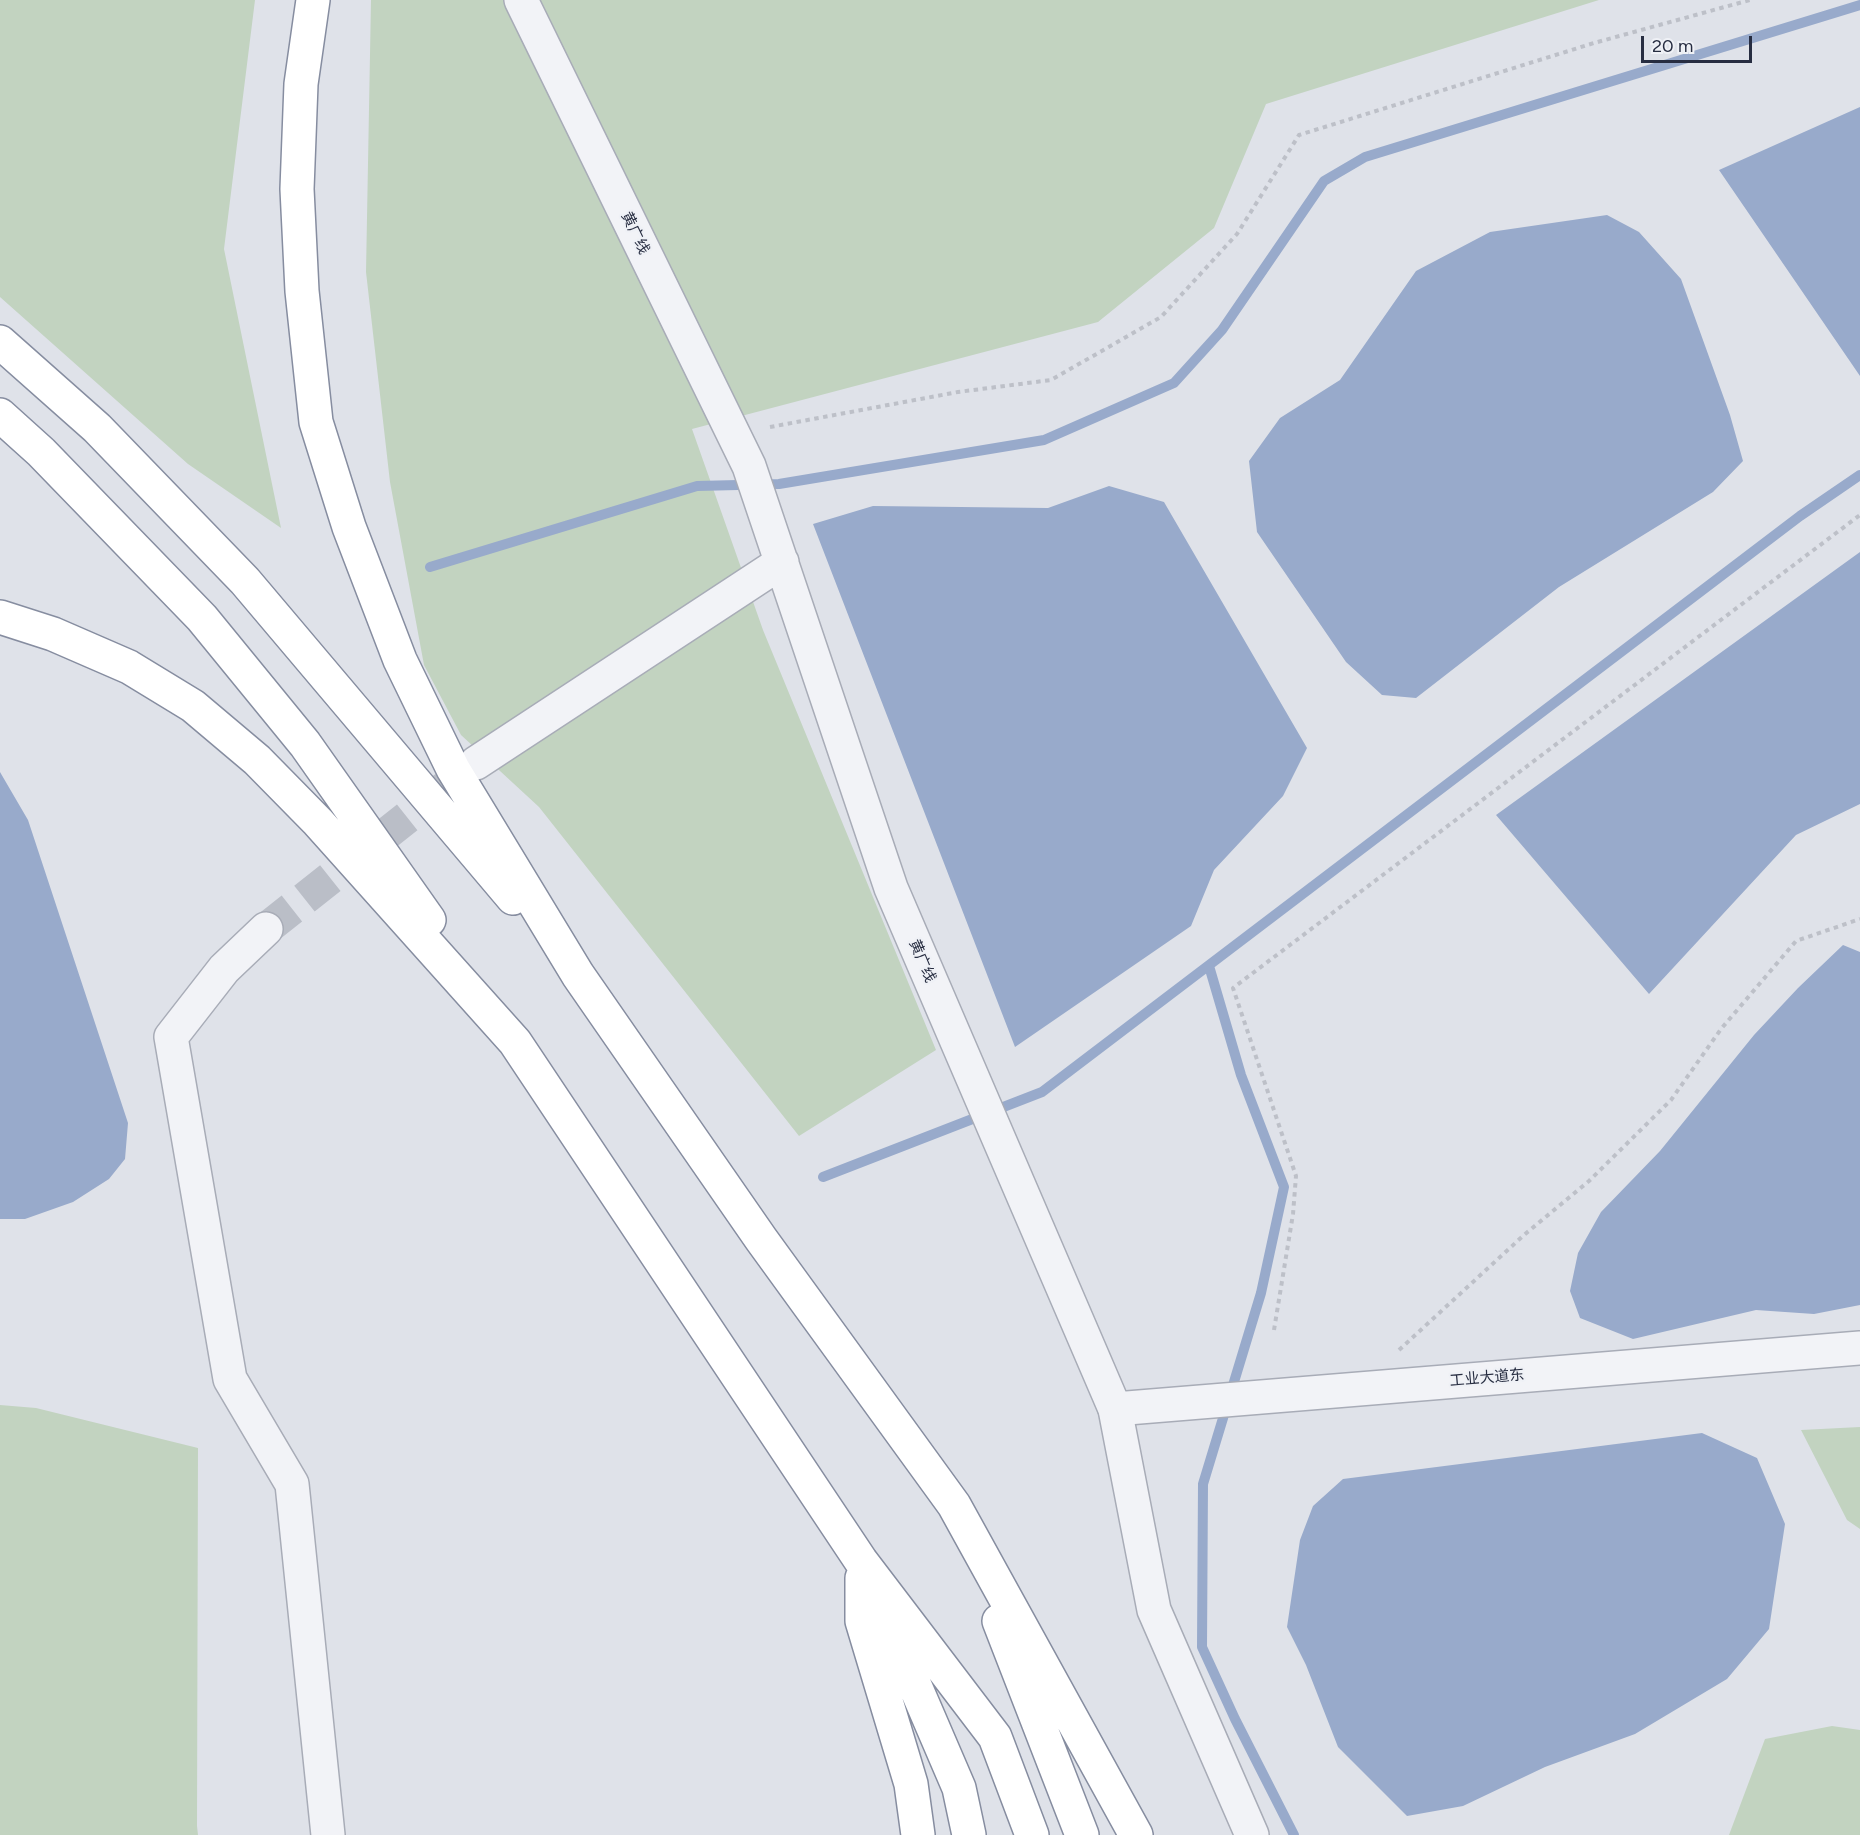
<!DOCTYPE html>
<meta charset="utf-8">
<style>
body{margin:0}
#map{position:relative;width:1860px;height:1835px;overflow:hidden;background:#dfe2e9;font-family:Figtree,sans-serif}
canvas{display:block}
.scale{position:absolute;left:1641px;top:36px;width:111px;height:27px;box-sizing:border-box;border:3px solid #272d41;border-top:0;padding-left:8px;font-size:18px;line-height:21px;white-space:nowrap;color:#272d41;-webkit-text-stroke:4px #eff1f6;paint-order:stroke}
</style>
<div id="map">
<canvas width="1860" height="1835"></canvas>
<div class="scale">20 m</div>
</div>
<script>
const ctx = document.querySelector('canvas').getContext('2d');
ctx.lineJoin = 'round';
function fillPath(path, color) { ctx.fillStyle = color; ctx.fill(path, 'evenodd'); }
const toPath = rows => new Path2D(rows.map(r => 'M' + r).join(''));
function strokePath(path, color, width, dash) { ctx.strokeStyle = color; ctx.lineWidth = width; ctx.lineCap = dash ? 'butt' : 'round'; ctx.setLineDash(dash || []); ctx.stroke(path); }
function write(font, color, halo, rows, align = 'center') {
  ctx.font = font + ' Figtree,"Noto Sans SC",sans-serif'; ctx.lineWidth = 4.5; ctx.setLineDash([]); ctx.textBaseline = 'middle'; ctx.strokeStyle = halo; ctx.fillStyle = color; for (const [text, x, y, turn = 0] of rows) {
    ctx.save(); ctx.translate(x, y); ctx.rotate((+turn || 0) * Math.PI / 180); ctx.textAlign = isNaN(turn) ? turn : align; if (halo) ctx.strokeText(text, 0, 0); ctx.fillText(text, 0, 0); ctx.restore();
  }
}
fillPath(toPath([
 [0,0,255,0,224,249,281,528,188,464,0,297],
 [371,0,1599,0,1266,104,1214,228,1098,322,692,429,763,630,936,1050,799,1136,539,807,461,735,424,665,390,482,366,272],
 [0,1405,36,1408,198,1448,197,1826,198,1835,0,1835],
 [1860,1427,1860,1529,1847,1520,1801,1430],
 [1832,1726,1860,1730,1860,1835,1729,1835,1765,1739]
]), '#c2d3c0');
fillPath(toPath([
 [1860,107,1860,376,1719,170],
 [1607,215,1639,232,1681,279,1730,415,1743,461,1713,492,1559,587,1416,698,1382,695,1346,662,1257,532,1249,461,1280,418,1340,380,1416,271,1490,232],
 [1109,486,1164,502,1307,748,1283,796,1214,870,1191,926,1015,1047,813,524,873,506,1048,508],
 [1860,552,1860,804,1796,835,1649,994,1496,815],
 [0,772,28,820,128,1123,125,1159,109,1179,73,1202,25,1219,0,1219],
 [1843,945,1860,952,1860,1305,1814,1314,1756,1310,1633,1339,1580,1318,1570,1291,1578,1253,1601,1212,1660,1151,1754,1035,1798,988],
 [1702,1433,1757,1458,1785,1524,1769,1629,1727,1679,1635,1734,1545,1767,1463,1806,1407,1816,1338,1747,1306,1665,1287,1627,1300,1540,1313,1506,1343,1479]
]), '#98aacb');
strokePath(toPath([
 [430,567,697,486,779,484,1044,440,1174,383,1222,330,1324,181,1365,157,1860,5],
 [1209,966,1241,1075,1284,1187,1261,1293,1203,1484,1202,1647,1235,1719,1294,1835],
 [823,1177,1042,1092,1800,516,1860,475]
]), '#98aacb', 10);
strokePath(toPath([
 [266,929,476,763]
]), '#babec7', 33, [33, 16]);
const minor = toPath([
 [521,0,749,466,891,888,1115,1409,1154,1610,1252,1835],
 [476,763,782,562],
 [266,929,224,969,171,1037,230,1379,292,1484,328,1835]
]);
const tertiary = toPath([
 [1115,1409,1860,1348]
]);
const motorway = toPath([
 [313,0,301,84,297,189,302,291,316,422,349,527,400,660,453,769,578,975,761,1239,954,1505,1136,1835],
 [0,342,97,428,245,581,513,898],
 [0,415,41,452,202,618,305,744,429,920],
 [0,617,53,634,129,667,193,706,257,760,318,822,515,1042,861,1561,995,1737,1032,1835],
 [862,1578,862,1621,911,1784,918,1835],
 [882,1609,959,1788,969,1835],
 [999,1621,1082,1835]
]);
strokePath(minor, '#a8acb7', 36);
strokePath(tertiary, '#a8acb7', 36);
strokePath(motorway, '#868da0', 36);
strokePath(toPath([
 [770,427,958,392,1051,380,1161,317,1237,234,1299,135,1594,43,1750,0],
 [1274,1330,1293,1214,1296,1176,1233,988,1860,515],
 [1399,1350,1524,1235,1589,1181,1671,1100,1721,1029,1796,941,1860,919]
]), '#bdc0c8', 4, [4.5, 4.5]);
strokePath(minor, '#f2f3f7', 33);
strokePath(tertiary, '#f2f3f7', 33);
strokePath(motorway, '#fff', 33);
write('15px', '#272d41', '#eff1f6', [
 ["黄广线",635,233,64],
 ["黄广线",922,961,67],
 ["工业大道东",1487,1378,-5]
]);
</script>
